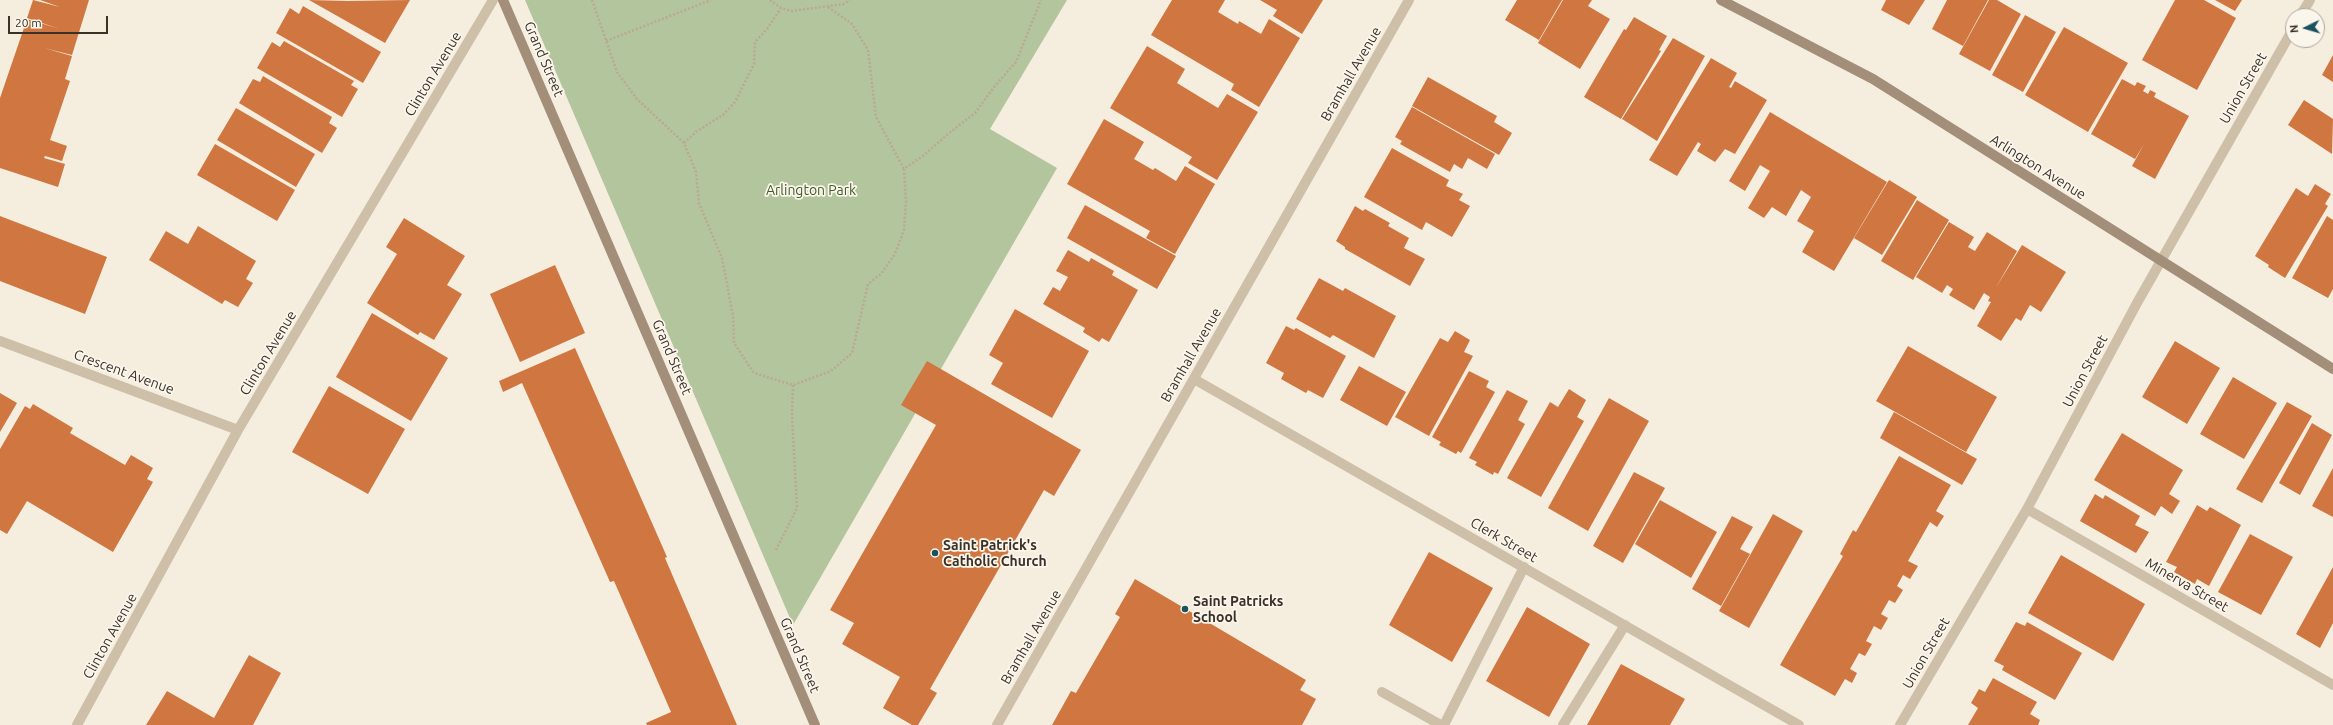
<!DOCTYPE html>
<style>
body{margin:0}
#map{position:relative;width:2333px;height:725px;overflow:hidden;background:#f5edde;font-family:Ubuntu,sans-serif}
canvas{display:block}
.north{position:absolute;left:2285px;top:8px;width:40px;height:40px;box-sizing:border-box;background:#fbf6eb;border:1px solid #aea79d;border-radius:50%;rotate:265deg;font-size:11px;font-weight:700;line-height:16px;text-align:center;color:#3a3129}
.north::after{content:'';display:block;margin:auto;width:14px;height:18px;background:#1a5260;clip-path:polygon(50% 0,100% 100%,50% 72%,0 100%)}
.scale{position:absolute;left:8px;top:16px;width:100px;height:18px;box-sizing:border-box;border:2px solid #3a3129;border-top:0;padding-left:5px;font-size:12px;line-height:14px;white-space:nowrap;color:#3a3129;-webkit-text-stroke:3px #fbf6eb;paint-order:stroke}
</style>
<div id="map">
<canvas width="2333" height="725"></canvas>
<div class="north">N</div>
<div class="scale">20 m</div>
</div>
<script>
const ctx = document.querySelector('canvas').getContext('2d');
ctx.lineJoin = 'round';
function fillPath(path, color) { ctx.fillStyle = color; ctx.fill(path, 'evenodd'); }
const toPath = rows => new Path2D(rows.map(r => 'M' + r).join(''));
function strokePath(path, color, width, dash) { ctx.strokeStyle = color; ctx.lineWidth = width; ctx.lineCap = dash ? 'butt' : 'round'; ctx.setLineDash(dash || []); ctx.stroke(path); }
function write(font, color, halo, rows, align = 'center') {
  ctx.font = font + ' Ubuntu,sans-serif'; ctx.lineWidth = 3.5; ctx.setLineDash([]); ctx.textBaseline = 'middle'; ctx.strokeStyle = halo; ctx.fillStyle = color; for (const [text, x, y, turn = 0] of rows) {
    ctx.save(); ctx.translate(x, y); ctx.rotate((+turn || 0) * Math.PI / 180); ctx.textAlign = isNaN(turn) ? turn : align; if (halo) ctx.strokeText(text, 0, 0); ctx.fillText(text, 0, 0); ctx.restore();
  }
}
fillPath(toPath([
 [525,0,1067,0,990,129,1057,168,793,625]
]), '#b2c59c');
fillPath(toPath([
 [33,0,60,7,40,0,89,0,72,55,44,48,72,56,65,79,70,81,50,140,67,146,62,161,45,156,44,158,65,164,58,187,0,168,0,143,29,152,0,143,0,98,27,19,60,29,27,18],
 [309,0,348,1,410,0,385,43],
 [1172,0,1225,0,1218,12,1238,24,1239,21,1261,34,1269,19,1300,38,1259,107,1231,90,1234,84,1151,35],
 [1260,0,1323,0,1302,34,1273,16,1277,10],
 [1517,0,1562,0,1539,40,1505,20],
 [1563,0,1592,0,1588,6,1610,19,1580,69,1538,43],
 [1886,0,1925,0,1909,25,1881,10],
 [1947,0,1988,0,1963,46,1932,29],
 [1989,0,1997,0,2021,14,1990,71,1959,54],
 [2175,0,2204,0,2236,18,2197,90,2142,60],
 [2215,0,2242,0,2235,11],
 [303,6,381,52,363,83,276,33,290,8,299,14],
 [2025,15,2056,32,2023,92,1992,75],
 [1634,17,1667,36,1659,50,1661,51,1621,119,1584,97,1624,29,1626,30],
 [2064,27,2128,63,2088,132,2025,95],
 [1673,38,1705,56,1657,141,1622,119],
 [284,41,354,81,351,85,358,89,342,117,257,68,272,42,280,47],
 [1147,46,1185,69,1177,83,1218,108,1227,94,1258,112,1217,180,1188,163,1192,157,1110,108],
 [2333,55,2333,82,2322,75],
 [1711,58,1737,73,1729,87,1731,88,1735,81,1767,100,1735,154,1725,149,1715,162,1697,151,1701,144,1698,142,1677,176,1649,160],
 [263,76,332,117,329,123,337,128,322,153,239,103,253,79,260,82],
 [1428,77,1497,116,1494,122,1512,133,1499,155,1412,106],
 [2122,79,2135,86,2137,82,2146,86,2143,91,2148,94,2150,90,2156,93,2154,97,2189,116,2155,179,2132,166,2144,144,2135,159,2091,134],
 [2304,100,2333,119,2332,154,2288,125],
 [1412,107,1495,154,1487,169,1468,158,1462,169,1454,164,1450,172,1400,144,1402,141,1395,137],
 [236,108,315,154,296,187,217,140],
 [1770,112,1887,182,1834,271,1802,252,1814,231,1797,221,1811,197,1801,190,1786,216,1772,207,1764,218,1748,208,1770,171,1760,165,1745,191,1729,181],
 [1104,119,1144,142,1134,159,1153,170,1155,168,1176,181,1185,166,1215,184,1175,254,1146,238,1150,231,1067,184],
 [215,144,295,190,277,221,197,175],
 [1392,148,1449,180,1446,186,1463,194,1459,200,1470,206,1452,237,1426,222,1422,230,1364,197],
 [1889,180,1917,197,1882,255,1854,238],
 [2315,184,2331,194,2325,204,2328,206,2285,278,2268,267,2269,265,2255,256,2296,188,2308,196],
 [1917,200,1949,220,1913,280,1881,261],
 [1085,205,1176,256,1157,289,1067,238],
 [1355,206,1363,211,1365,209,1390,223,1388,226,1409,238,1404,248,1425,259,1410,286,1345,249,1345,247,1336,241],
 [0,216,107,257,85,314,0,281],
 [2327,216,2333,220,2333,289,2328,298,2292,278],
 [404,218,465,256,447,285,462,294,434,340,420,332,418,335,367,303,397,254,386,247],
 [1949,222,1974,237,1968,247,1975,251,1987,232,2017,251,1995,289,2022,245,2066,272,2041,312,2030,305,2021,321,2016,318,2001,341,1977,326,1991,302,1988,301,1990,297,1984,293,1974,310,1949,295,1953,289,1947,285,1942,293,1916,277],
 [198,226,256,261,246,279,253,283,238,307,225,300,222,304,149,260,166,231,188,244],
 [1068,250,1089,262,1091,258,1114,271,1112,275,1138,290,1109,342,1102,338,1099,342,1083,332,1085,328,1043,304,1053,287,1060,291,1068,277,1056,271],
 [555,265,585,333,520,362,490,294],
 [1319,278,1343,291,1345,288,1396,316,1374,358,1333,335,1330,338,1296,319],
 [1015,309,1089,351,1052,418,991,384,1003,363,989,355],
 [372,313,448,358,411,421,336,377],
 [1286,326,1294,330,1296,328,1346,356,1323,398,1308,390,1306,393,1281,379,1284,373,1266,363],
 [1455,331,1470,340,1464,352,1473,356,1429,436,1395,417,1440,338,1448,342],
 [2175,341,2220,368,2187,424,2142,397],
 [1908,346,1997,397,1966,452,1876,401],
 [575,348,667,557,665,558,737,725,647,725,646,723,671,712,614,581,610,582,522,383,503,392,499,381],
 [927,361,1081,450,1054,496,1044,490,930,689,937,693,918,725,912,725,883,708,900,677,842,644,854,623,830,610,936,425,901,405],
 [1359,366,1406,392,1387,426,1340,400],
 [1469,371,1489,381,1486,387,1495,392,1461,453,1458,451,1456,454,1439,445,1441,442,1432,437],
 [2233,377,2277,403,2244,459,2200,434],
 [329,386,405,429,368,494,292,452],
 [1569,389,1586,400,1577,417,1584,421,1541,497,1507,478,1550,402,1558,407],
 [1507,390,1528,401,1518,420,1525,424,1498,474,1494,472,1493,475,1475,465,1477,462,1469,458],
 [0,393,17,403,0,432],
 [1609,398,1649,421,1588,531,1548,508],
 [2287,402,2312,416,2262,503,2236,489],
 [33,404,73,428,70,433,125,465,131,455,153,468,147,479,153,482,113,552,27,501,7,534,0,530,0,449,25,406,30,409],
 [1894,412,1977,459,1962,485,1880,438],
 [2312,423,2332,435,2300,495,2279,483],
 [2122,433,2183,470,2169,494,2180,501,2172,514,2161,506,2155,516,2094,480],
 [1899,456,1951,485,1936,511,1944,516,1937,527,1930,522,1908,561,1918,566,1910,579,1903,575,1897,586,1903,590,1895,603,1889,600,1881,614,1888,618,1881,630,1874,626,1866,641,1872,644,1865,656,1859,653,1850,669,1857,673,1852,683,1845,679,1835,696,1780,665,1843,556,1840,554,1853,530,1856,532],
 [2333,468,2333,517,2312,506],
 [1634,472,1665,488,1623,563,1593,546],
 [2095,494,2103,499,2105,495,2140,516,2135,525,2149,532,2136,553,2080,521],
 [1660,500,1717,532,1691,578,1635,544],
 [2197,505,2207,511,2210,507,2241,525,2209,586,2197,579,2195,584,2174,572,2177,567,2166,562],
 [1773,514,1803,531,1749,628,1719,611],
 [1732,516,1753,527,1740,549,1750,554,1721,606,1692,589],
 [2250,534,2293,557,2261,615,2218,592],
 [1429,552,1493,588,1452,662,1389,625],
 [2061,555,2145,604,2113,661,2028,613],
 [2333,567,2333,623,2320,648,2296,634],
 [1135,579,1306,680,1300,690,1316,699,1302,725,1052,725,1071,691,1076,693,1120,617,1115,614],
 [1527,607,1590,644,1549,717,1486,681],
 [2016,622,2025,626,2027,622,2082,653,2055,700,2002,670,2004,666,1994,661],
 [249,655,281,673,253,725,146,725,167,691,214,718],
 [1621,664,1685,699,1670,725,1587,725],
 [1993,678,2037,702,2030,714,2040,720,2038,725,1968,725,1978,708,1971,703,1979,689,1985,692]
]), '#d07741');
strokePath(toPath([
 [592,0,617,72,637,99,684,143,696,172,699,203,722,258,733,316,734,343,754,373,793,385,831,371,852,353,868,284,881,274,895,254,904,230,906,201,904,169,923,156,948,134,975,113,994,87,1016,62,1041,0],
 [770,0,781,8,792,11,844,4,850,0],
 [828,7,852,24,868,50,876,117,904,169],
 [606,41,711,0],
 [684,143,697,131,723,115,735,102,754,64,755,42,767,29,781,8],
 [776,550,797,508,792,415,793,385]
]), '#baa992', 2.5, [2, 2]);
strokePath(toPath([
 [1382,692,1441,725],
 [1444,725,1524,567],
 [1563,725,1625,625]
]), '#cebfa8', 10);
strokePath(toPath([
 [2300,16,2310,0],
 [0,341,238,430],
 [1194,379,1799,725],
 [2027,509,2333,685],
 [77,725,238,430,493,0],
 [997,725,1409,0],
 [1900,725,2027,509,2137,303,2293,29]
]), '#cebfa8', 10);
strokePath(toPath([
 [503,0,815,725],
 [1721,0,1873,79,2333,369]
]), '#a28e79', 10);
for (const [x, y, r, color] of [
 [935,553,4,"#1a5260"],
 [1185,609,4,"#1a5260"]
]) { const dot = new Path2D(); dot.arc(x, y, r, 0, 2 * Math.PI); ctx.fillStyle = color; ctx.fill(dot); strokePath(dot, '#fbf6eb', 1.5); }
write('14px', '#3a3129', '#fbf6eb', [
 ["Grand Street",544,59,67],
 ["Clinton Avenue",433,74,-59],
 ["Bramhall Avenue",1351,74,-60],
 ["Union Street",2243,88,-60],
 ["Arlington Avenue",2038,167,32],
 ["Clinton Avenue",268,353,-59],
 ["Bramhall Avenue",1191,355,-60],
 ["Grand Street",672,357,67],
 ["Union Street",2085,371,-62],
 ["Crescent Avenue",124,372,20],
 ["Clerk Street",1504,540,30],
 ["Minerva Street",2187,585,30],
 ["Clinton Avenue",110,636,-61],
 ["Bramhall Avenue",1031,637,-60],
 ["Union Street",1926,653,-60],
 ["Grand Street",800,655,67]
]);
write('14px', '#435b2a', '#fbf6eb', [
 ["Arlington Park",811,190]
]);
write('bold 14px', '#3a3129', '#fbf6eb', [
 ["Saint Patrick's",943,545],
 ["Catholic Church",943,561],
 ["Saint Patricks",1193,601],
 ["School",1193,617]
], 'left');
</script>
